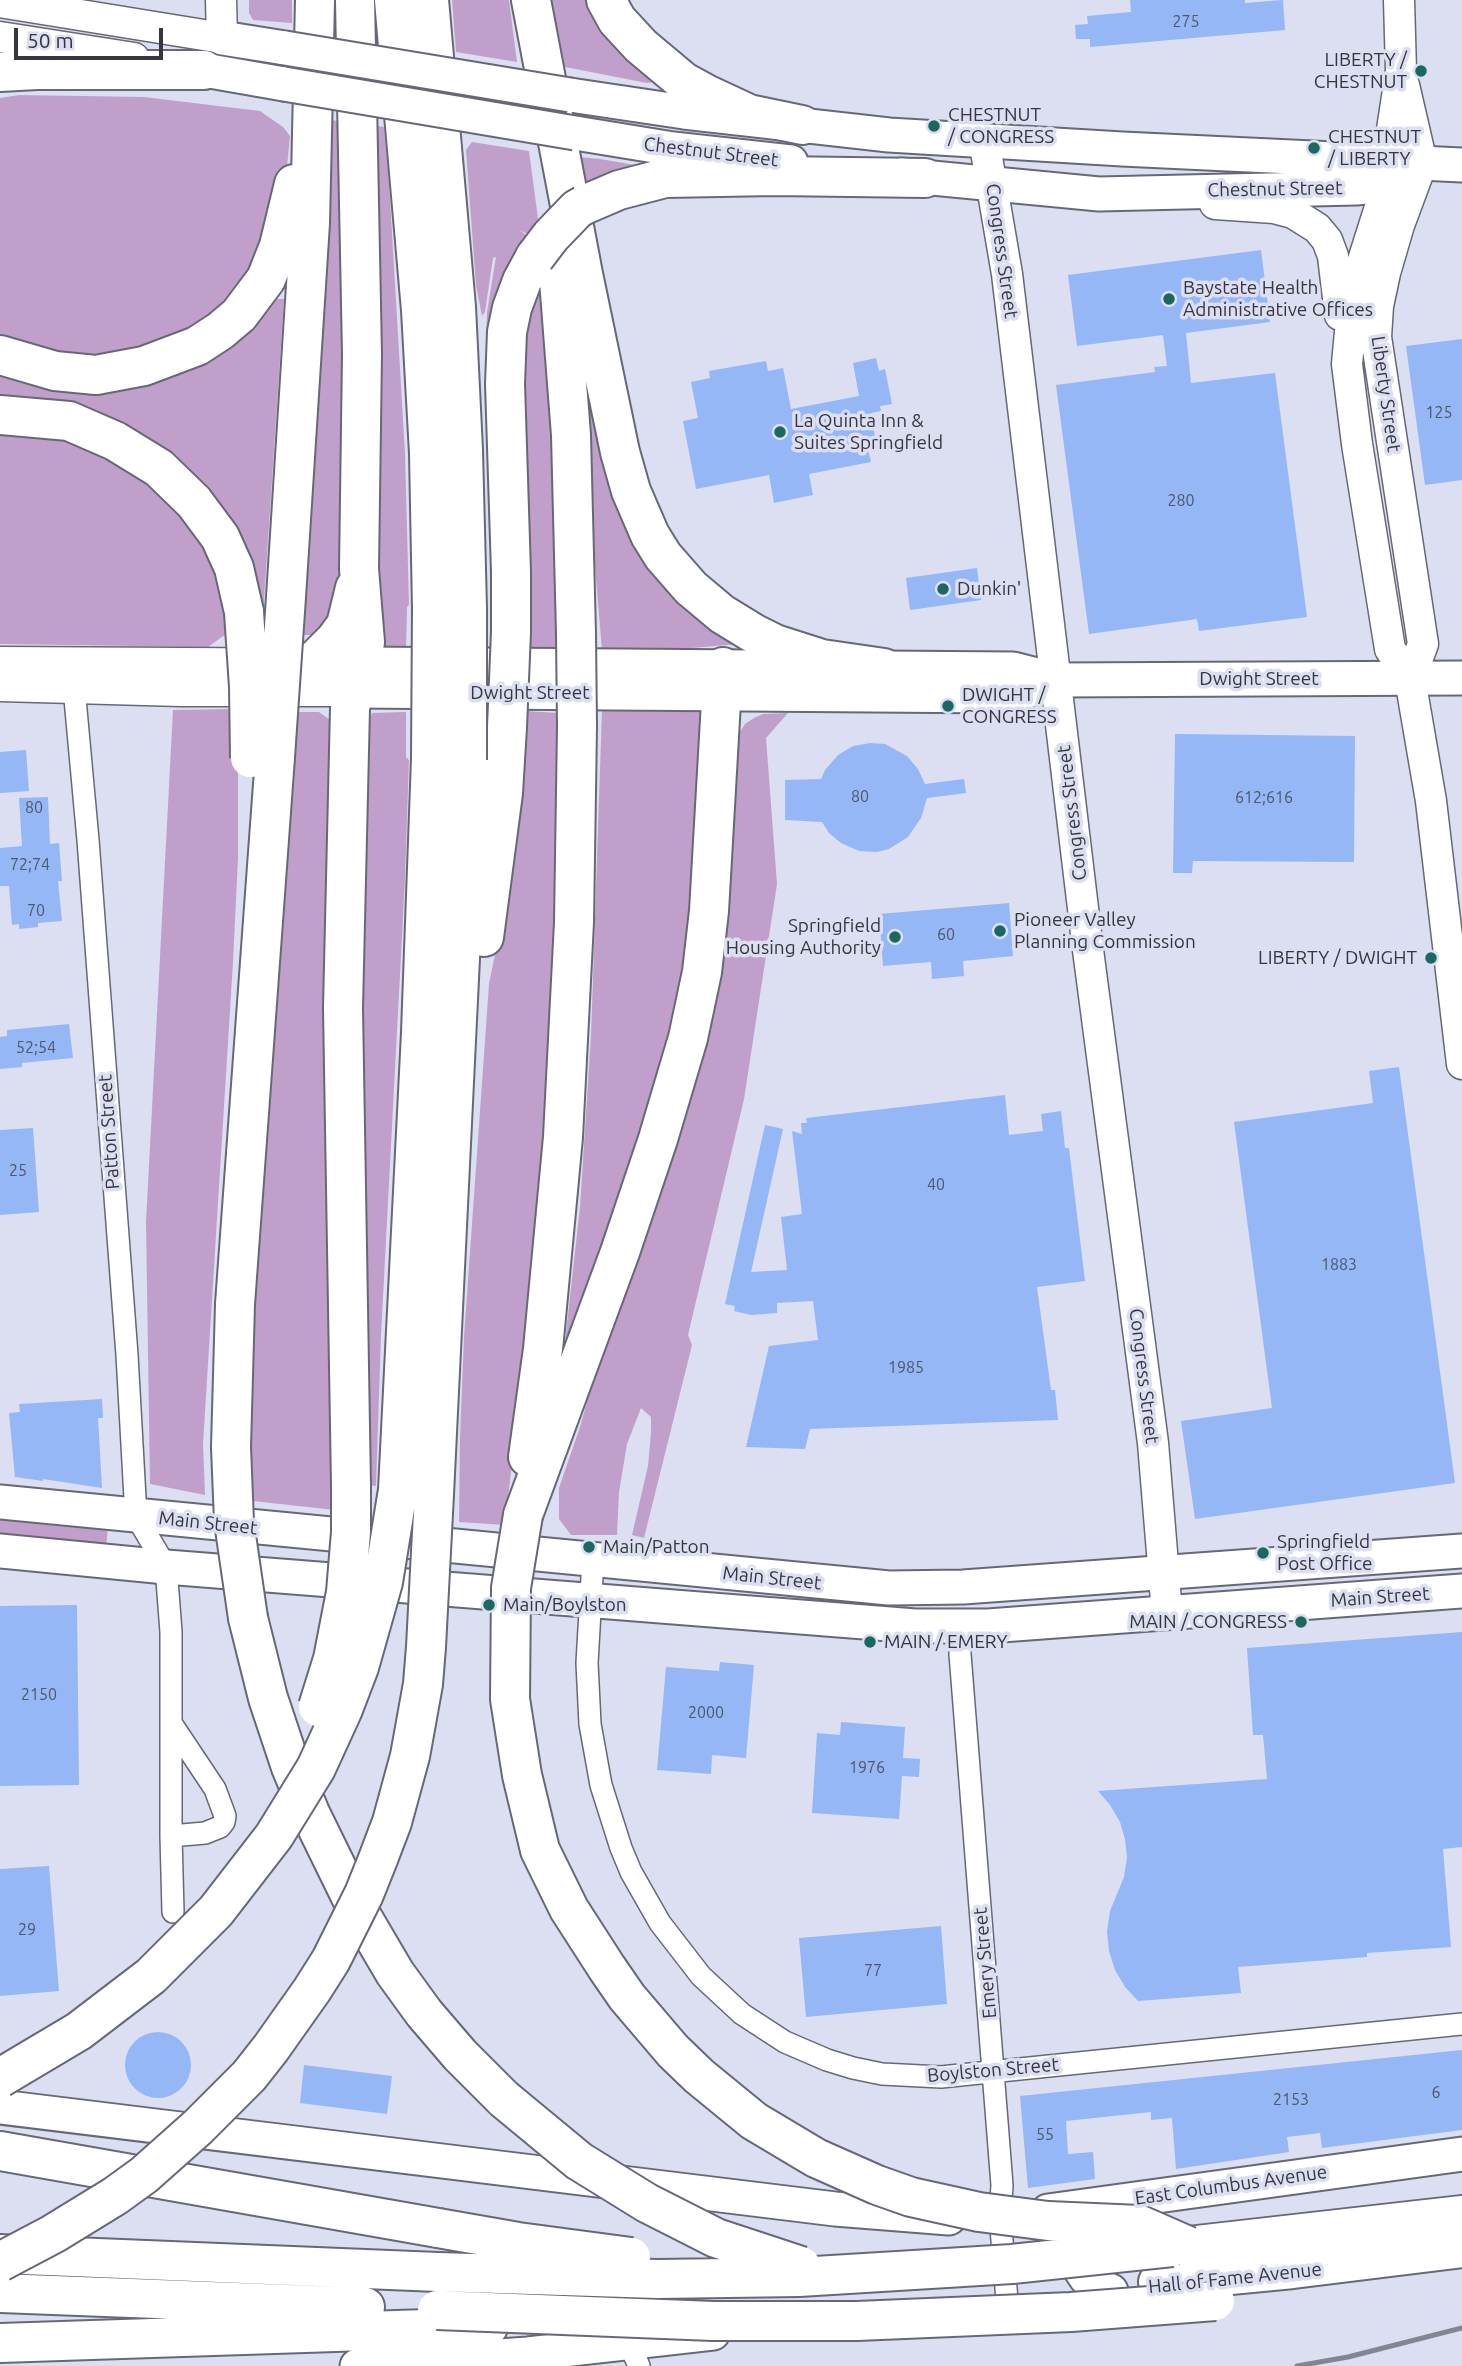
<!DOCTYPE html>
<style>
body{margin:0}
#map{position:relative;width:1462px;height:2366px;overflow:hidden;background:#dcdef1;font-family:Ubuntu,sans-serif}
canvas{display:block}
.scale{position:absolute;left:14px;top:28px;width:149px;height:32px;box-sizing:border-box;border:4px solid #36373e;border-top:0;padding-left:9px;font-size:21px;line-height:24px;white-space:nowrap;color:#36373e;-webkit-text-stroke:5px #dcdef1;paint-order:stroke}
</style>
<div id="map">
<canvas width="1462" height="2366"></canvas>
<div class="scale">50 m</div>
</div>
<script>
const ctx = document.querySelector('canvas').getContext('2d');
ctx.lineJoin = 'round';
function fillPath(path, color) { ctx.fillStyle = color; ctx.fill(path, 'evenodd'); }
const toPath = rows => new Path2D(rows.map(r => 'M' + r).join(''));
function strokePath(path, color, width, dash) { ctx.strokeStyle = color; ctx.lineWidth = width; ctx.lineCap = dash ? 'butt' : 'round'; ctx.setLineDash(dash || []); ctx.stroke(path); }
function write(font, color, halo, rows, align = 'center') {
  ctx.font = font + ' Ubuntu,sans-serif'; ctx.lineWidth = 7; ctx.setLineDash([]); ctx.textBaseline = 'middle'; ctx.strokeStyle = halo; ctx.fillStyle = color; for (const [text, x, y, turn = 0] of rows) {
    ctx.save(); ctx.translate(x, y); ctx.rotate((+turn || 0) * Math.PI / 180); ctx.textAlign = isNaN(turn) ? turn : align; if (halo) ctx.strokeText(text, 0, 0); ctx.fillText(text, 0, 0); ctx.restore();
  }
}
fillPath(toPath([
 [249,0,292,0,292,23,253,20,249,13],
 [452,0,509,0,517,62,456,52],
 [550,0,595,0,656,76,653,82,647,83,560,66],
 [19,95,144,97,260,111,283,127,290,136,286,177,246,280,217,314,179,337,114,357,58,356,0,339,0,98],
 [331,120,344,122,349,574,326,635,304,635],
 [364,124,384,127,389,182,405,454,409,605,407,607,406,650,381,648,373,641],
 [472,142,529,151,539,226,530,235,519,230,528,236,492,418,486,344,487,312,496,257,493,258,485,312,482,316,476,285,466,150],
 [579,157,600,159,653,168,585,190],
 [540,271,549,355,550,419,554,420,558,650,527,652,517,345],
 [275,299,284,299,262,630,210,498,0,405,0,375,40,387,77,391,142,385,177,375,205,361],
 [589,395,606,439,739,644,657,651,602,650,595,567],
 [0,432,73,436,181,501,228,589,226,634,208,647,0,644],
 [234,709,238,767,238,858,233,962,203,1444,205,1495,150,1484,146,1222,173,710],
 [602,710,701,712,708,722,701,878,671,1045,562,1369,580,1207,591,1036],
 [525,711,558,713,561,757,548,1143,505,1525,459,1522,460,1438,464,1337,489,984,500,929],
 [296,712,319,712,330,720,336,730,335,1510,253,1501,245,1443,257,1230],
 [406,712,406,757,409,760,405,879,381,1335,376,1486,362,1484,359,1007,366,729,372,713],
 [788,713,766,738,777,884,744,1099,688,1335,692,1345,644,1538,632,1535,648,1466,651,1433,651,1417,641,1408,627,1444,619,1492,617,1535,571,1535,559,1519,559,1488,580,1427,602,1349,734,735,738,735,745,724,754,718,763,714],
 [0,1515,108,1526,106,1549,0,1539]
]), '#c19fcb');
fillPath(toPath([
 [1130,0,1245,0,1245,3,1283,0,1285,30,1090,47,1090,39,1076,39,1075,25,1088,24,1087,16,1131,12],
 [1261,250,1270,322,1186,333,1191,383,1275,373,1307,617,1199,631,1197,619,1089,634,1056,385,1155,372,1154,367,1167,366,1163,335,1077,346,1068,275],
 [1462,339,1462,480,1425,485,1406,346],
 [876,358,879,371,885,369,892,404,880,406,881,411,871,413,876,443,867,445,871,462,809,474,813,495,774,503,769,475,696,489,683,421,698,418,691,382,710,378,709,371,766,361,768,371,783,368,791,409,859,396,853,363],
 [977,568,981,600,910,610,906,578],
 [1175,734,1355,736,1354,862,1193,861,1192,873,1173,873],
 [870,743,885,744,907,756,918,769,925,784,964,779,966,793,927,798,921,818,908,837,889,849,877,852,859,851,841,843,829,833,822,822,785,820,785,780,821,779,825,770,838,755,853,746],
 [26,750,29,791,0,793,0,752],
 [48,797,50,844,59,843,62,881,58,881,62,921,38,923,38,927,19,929,19,924,12,925,9,886,0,886,0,848,22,846,19,798],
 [1009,903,1013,956,963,961,964,976,932,979,931,962,883,966,879,914],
 [69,1024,73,1058,22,1063,22,1067,0,1069,0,1037,7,1036,7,1030],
 [1399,1067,1455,1483,1195,1519,1181,1421,1272,1408,1234,1122,1373,1103,1369,1071],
 [1005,1095,1009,1135,1043,1131,1041,1114,1061,1111,1065,1148,1069,1148,1085,1281,1037,1287,1051,1390,1055,1390,1058,1420,810,1429,805,1449,746,1447,769,1346,818,1340,813,1301,777,1303,777,1313,751,1315,734,1311,735,1306,725,1304,765,1125,783,1129,751,1272,787,1270,781,1217,802,1214,792,1131,802,1134,801,1123,807,1123,806,1118],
 [33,1128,39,1212,0,1215,0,1130],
 [102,1399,103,1418,98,1418,102,1488,43,1479,43,1481,15,1477,9,1413,20,1412,19,1404],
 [77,1605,79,1785,0,1786,0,1606],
 [1462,1632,1462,1847,1443,1849,1451,1947,1367,1953,1367,1957,1238,1967,1241,1993,1138,2001,1125,1987,1115,1970,1109,1951,1107,1932,1110,1911,1124,1877,1127,1858,1125,1839,1120,1822,1110,1805,1098,1791,1267,1779,1263,1735,1253,1735,1247,1648],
 [720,1662,754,1665,746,1758,712,1755,711,1774,657,1770,666,1667,719,1671],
 [841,1722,905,1727,903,1758,920,1759,919,1777,902,1776,899,1819,812,1813,817,1733,840,1735],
 [49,1866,59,1991,0,1996,0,1869],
 [941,1926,947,2004,806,2017,799,1938],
 '125 2065a33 33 0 1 1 66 0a33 33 0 1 1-66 0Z',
 [1462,2050,1462,2130,1322,2148,1320,2133,1287,2137,1289,2152,1176,2169,1172,2118,1151,2120,1151,2112,1066,2121,1068,2154,1093,2152,1095,2179,1028,2188,1020,2096],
 [304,2065,392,2076,387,2114,300,2103]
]), '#95b7f6');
const minor = toPath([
 [74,688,88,840,127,1355,136,1516,166,1567,171,1632,171,1723,215,1789,225,1816,224,1822,220,1827,205,1833,171,1836,173,1912],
 [593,1560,587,1663,590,1724,601,1785,621,1848,631,1872,660,1923,701,1976,742,2014,785,2042,827,2060,853,2068,882,2074,941,2077,1462,2024],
 [960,1627,960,1654,1002,2185,1000,2216,1007,2300],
 [171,1723,171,1836],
 [624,2344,633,2352,639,2366]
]);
const secondary = toPath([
 [1399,0,1401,71,1380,207,1354,289,1347,364,1357,444,1390,649,1410,679,1431,801,1462,1064],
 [0,2,222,38,221,0],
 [0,37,134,58],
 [1404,85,1422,163,1399,225,1385,273,1378,306,1376,337,1423,644,1410,679],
 [984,140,1007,274,1088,950,1153,1443,1167,1613],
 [1215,204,1274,208,1293,213,1317,228,1327,240,1333,256,1340,315],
 [0,662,361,664],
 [0,686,181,691,354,691]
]);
const primary = toPath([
 [222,38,285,48],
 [204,70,284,84],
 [570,95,684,112,889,135,1122,149,1462,165],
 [575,133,673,149,791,162],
 [901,175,1099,194,1356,188,1383,185,1422,163],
 [1056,680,1015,696,1003,696,354,691,361,664,1013,669,1056,680,1462,678],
 [0,1502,889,1588,963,1587,1462,1551],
 [0,1551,166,1567,915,1626,988,1626,1462,1591],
 [0,2107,835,2209,949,2218],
 [1048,2211,1462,2154],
 [1073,2234,1073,2253,1078,2266,1086,2278,1098,2286,1111,2291],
 [357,2366,528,2354,713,2333]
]);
const motorway = toPath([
 [355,0,362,354,359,569,365,642,361,664],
 [394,0,421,310,429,453,432,609],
 [429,0,456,307,463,450,467,609],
 [531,0,583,274,620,452,631,491,650,535,663,556,691,588,722,614,753,633,775,644,822,659,884,668],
 [606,0,617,20,641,46,684,82,706,94,749,114,802,125],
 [0,72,37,70,204,70],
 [584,205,619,190,665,178,775,176,925,178],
 [556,241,571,435,576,634],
 [0,355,55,371,96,375,144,366,197,346,220,331,239,315,266,279,279,246,294,184],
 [0,415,69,421,115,441,159,468,194,502,220,537,234,568,244,612],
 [286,597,310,223,315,0],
 [511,632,511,572,505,384,507,332,512,308,522,281,535,257],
 [311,664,335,640,346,625,355,588],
 [484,937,503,793,507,727],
 [231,1447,235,1304,275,757],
 [528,1457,543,1349,563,1137,574,922,577,726],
 [351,1486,343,1008,350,708,354,691],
 [398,1490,421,1033,431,759],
 [434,1494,460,958,467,760],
 [523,1515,620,1252,658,1139,688,1038,702,972,709,911,723,667],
 [248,1618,268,1698,291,1767,310,1813,355,1905,395,1973,424,2013,460,2055,504,2099],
 [0,2151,438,2228],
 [1188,2246,1462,2215],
 [0,2254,438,2272],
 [1158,2282,1293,2269,1462,2248],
 [0,2293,365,2307],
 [0,2343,488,2327]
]);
strokePath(minor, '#666878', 24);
strokePath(secondary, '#666878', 33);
strokePath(primary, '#666878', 37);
strokePath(motorway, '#666878', 42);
strokePath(minor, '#fff', 21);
strokePath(secondary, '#fff', 30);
strokePath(primary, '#fff', 33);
strokePath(motorway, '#fff', 38);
strokePath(toPath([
 [1297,2366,1348,2357,1462,2328]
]), '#848592', 5);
const primaryBridge = toPath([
 [285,48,570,95],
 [284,84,575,133]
]);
const motorwayBridge = toPath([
 [535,257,551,236,577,209,584,205],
 [244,612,249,687,250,758],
 [576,634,577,726],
 [507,727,511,632],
 [275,757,286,597],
 [431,759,432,609],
 [467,760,467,609],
 [231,1447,234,1522,248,1618],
 [523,1515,511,1588,510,1699,522,1775,540,1850,569,1909,607,1968,627,1997,673,2051,699,2076,754,2121,816,2158,877,2185,911,2197,979,2212,1048,2221,1140,2225,1188,2246],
 [318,1707,333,1659,346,1592,351,1532,351,1486],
 [0,2078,79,2031,151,1976,216,1911,274,1836,316,1768,343,1709,359,1667,383,1582,398,1490],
 [504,2099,579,2161,647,2203,716,2238,801,2266],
 [438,2228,518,2242,631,2257],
 [0,2262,53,2234,115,2196,144,2175,198,2127,249,2076,271,2048,312,1990,331,1960,364,1894,378,1859,392,1822,410,1756,423,1684,426,1647,434,1494],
 [438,2272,657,2279,799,2277,1012,2264,1172,2247],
 [437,2310,713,2321,857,2321,1071,2312,1215,2301]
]);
strokePath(primaryBridge, '#666878', 37, []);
strokePath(motorwayBridge, '#666878', 42, []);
strokePath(primaryBridge, '#fff', 33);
strokePath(motorwayBridge, '#fff', 38);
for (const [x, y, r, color] of [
 [1421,71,7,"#1b6762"],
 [934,126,7,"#1b6762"],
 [1314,148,7,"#1b6762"],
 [1169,299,7,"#1b6762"],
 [780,432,7,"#1b6762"],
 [943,589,7,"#1b6762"],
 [948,706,7,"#1b6762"],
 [1000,931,7,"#1b6762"],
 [895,937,7,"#1b6762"],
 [1431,958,7,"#1b6762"],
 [589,1547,7,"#1b6762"],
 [1263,1553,7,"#1b6762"],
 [489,1605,7,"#1b6762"],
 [1301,1622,7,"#1b6762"],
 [870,1642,7,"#1b6762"]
]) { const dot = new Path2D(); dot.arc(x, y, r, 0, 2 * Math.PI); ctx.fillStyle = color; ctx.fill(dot); strokePath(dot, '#dcdef1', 2.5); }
write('16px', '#4e576c', null, [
 ["275",1186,22],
 ["125",1439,413],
 ["280",1181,501],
 ["80",860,797],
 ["612;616",1264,798],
 ["80",34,808],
 ["72;74",30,865],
 ["70",36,911],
 ["60",946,935],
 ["52;54",36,1048],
 ["25",18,1171],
 ["40",936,1185],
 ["1883",1339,1265],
 ["1985",906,1368],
 ["2150",39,1695],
 ["2000",706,1713],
 ["1976",867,1768],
 ["29",27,1930],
 ["77",873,1971],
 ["6",1436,2093],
 ["2153",1291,2100],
 ["55",1045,2135]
]);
write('19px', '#36373e', '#dcdef1', [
 ["LIBERTY /",1407,60,"right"],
 ["CHESTNUT",1407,82,"right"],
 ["CHESTNUT",948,115],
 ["/ CONGRESS",948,137],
 ["CHESTNUT",1328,137],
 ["/ LIBERTY",1328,159],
 ["Baystate Health",1183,288],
 ["Administrative Offices",1183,310],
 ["La Quinta Inn &",794,421],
 ["Suites Springfield",794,443],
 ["Dunkin'",957,589],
 ["DWIGHT /",962,695],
 ["CONGRESS",962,717],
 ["Pioneer Valley",1014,920],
 ["Planning Commission",1014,942],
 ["Springfield",881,926,"right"],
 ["Housing Authority",881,948,"right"],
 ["LIBERTY / DWIGHT",1417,958,"right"],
 ["Springfield",1277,1542],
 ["Post Office",1277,1564],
 ["Main/Patton",603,1547],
 ["Main/Boylston",503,1605],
 ["MAIN / CONGRESS",1287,1622,"right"],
 ["MAIN / EMERY",884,1642]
], 'left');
write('19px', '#36373e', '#dcdef1', [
 ["Chestnut Street",711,152,7],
 ["Chestnut Street",1275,189,-1],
 ["Congress Street",1002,251,82],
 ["Liberty Street",1386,394,82],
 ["Dwight Street",1259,679],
 ["Dwight Street",530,693],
 ["Congress Street",1072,813,-97],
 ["Patton Street",109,1132,-94],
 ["Congress Street",1144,1376,83],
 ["Main Street",208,1523,6],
 ["Main Street",772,1578,6],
 ["Main Street",1380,1597,-4],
 ["Emery Street",985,1963,-95],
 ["Boylston Street",993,2070,-5],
 ["East Columbus Avenue",1231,2185,-8],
 ["Hall of Fame Avenue",1235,2278,-6]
]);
</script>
